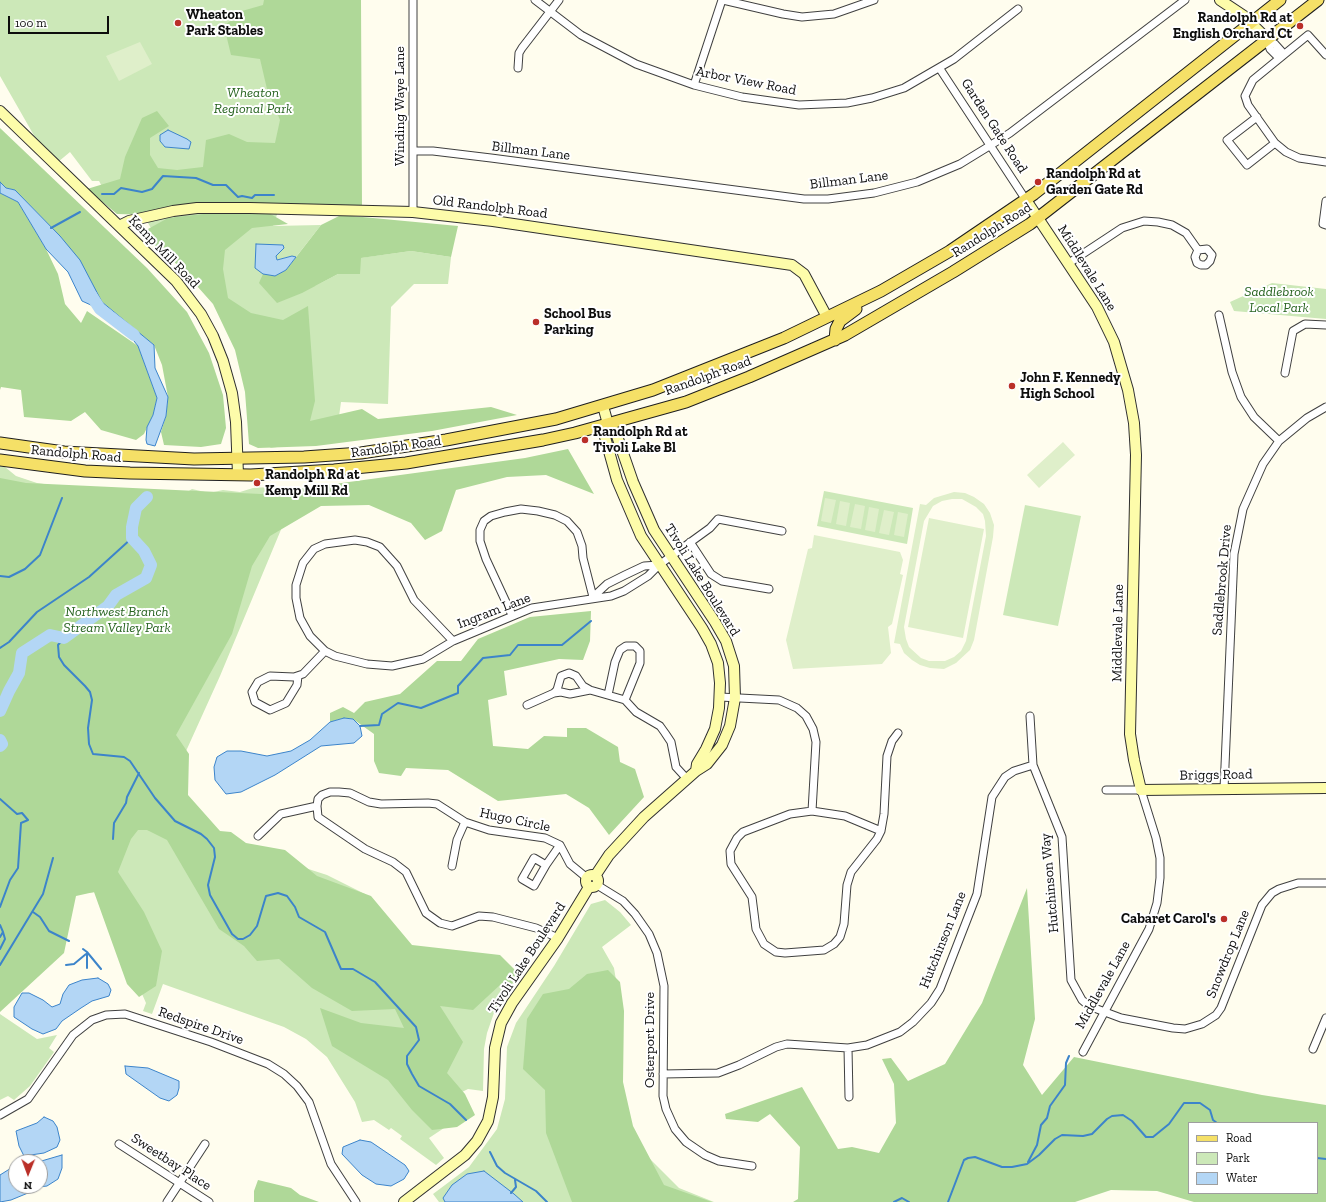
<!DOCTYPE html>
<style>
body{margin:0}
#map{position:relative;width:1326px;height:1202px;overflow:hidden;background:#fffdee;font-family:"Zilla Slab",serif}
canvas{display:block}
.legend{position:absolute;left:1188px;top:1122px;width:130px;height:72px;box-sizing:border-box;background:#fff;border:1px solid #9e9e9e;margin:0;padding:5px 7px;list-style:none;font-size:12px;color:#0d0d0d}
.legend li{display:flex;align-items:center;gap:8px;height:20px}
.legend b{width:20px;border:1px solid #9e9e9e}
.north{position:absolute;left:8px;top:1154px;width:40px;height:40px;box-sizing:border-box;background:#fff;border:1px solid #9e9e9e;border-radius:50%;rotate:181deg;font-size:11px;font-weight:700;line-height:16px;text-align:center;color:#0d0d0d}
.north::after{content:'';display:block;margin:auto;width:14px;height:18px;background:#ba2f28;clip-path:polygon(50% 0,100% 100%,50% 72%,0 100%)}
.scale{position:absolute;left:8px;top:16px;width:101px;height:18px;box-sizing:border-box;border:2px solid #0d0d0d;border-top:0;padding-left:5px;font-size:12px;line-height:14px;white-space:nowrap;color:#0d0d0d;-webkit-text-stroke:3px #fff;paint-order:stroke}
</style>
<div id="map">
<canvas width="1326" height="1202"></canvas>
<ul class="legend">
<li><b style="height:5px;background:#f5e067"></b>Road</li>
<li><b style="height:11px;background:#cce8b8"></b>Park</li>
<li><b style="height:11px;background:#b3d6f5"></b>Water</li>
</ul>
<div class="north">N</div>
<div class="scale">100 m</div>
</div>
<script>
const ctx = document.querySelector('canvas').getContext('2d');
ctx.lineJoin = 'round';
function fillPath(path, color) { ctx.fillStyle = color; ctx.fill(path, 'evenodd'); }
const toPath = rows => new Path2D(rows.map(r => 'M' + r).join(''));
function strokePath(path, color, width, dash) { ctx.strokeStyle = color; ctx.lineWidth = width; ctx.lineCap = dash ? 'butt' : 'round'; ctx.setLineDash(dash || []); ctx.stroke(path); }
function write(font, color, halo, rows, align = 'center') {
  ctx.font = font + ' "Zilla Slab",serif'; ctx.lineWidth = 4; ctx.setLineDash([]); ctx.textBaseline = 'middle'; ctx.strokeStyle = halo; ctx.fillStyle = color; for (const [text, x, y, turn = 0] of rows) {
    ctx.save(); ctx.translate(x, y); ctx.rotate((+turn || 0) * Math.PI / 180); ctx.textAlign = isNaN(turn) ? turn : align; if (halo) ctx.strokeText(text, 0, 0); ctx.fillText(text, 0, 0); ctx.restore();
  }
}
fillPath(toPath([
 [0,0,356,0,356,203,112,205,99,181,92,181,70,152,52,167,0,76],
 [279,209,273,226,321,225,296,257,292,256,276,260,276,256,284,248,267,265,315,286,338,274,359,274,360,258,411,251,451,257,448,284,414,284,391,307,388,404,341,402,336,438,271,448,257,438,236,329,155,235,148,223,154,214],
 [1272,283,1326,289,1326,319,1234,311,1230,302],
 [0,466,5,467,16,476,37,483,129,496,181,496,192,489,209,493,223,490,240,492,253,488,268,487,287,492,285,520,220,676,182,760,185,803,231,844,327,875,365,894,400,955,499,957,514,984,495,1010,487,1033,484,1049,483,1091,468,1089,458,1094,444,1128,429,1138,444,1158,436,1165,400,1139,402,1136,391,1128,389,1130,374,1120,362,1122,355,1102,327,1057,306,1039,284,1027,163,984,152,1014,143,1011,146,1003,97,892,69,895,0,1011],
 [824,491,913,508,907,544,817,526],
 [1025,505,1081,516,1058,626,1003,615],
 [605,900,620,912,631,925,602,947,614,968,621,1011,621,1081,633,1142,679,1188,714,1202,439,1202,433,1194,469,1167,497,1129,505,1099,507,1047,516,1023,554,966,591,904],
 [0,1014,37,1039,57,1035,49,1048,54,1052,30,1086,14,1100,8,1096,0,1100]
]), '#cce8b8');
fillPath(toPath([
 [264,0,361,0,362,209,197,208,154,215,117,214,87,189,120,179,125,157,142,118,157,111,169,126,150,138,150,155,158,168,177,170,203,167,206,140,229,134,247,142,275,143,280,120,267,89,260,59,231,55,224,26,242,11,263,5],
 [0,128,147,268,187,312,209,353,223,395,226,428,221,444,201,447,164,445,161,432,166,416,168,397,162,365,154,345,102,302,60,236,15,190,6,188,0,182],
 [0,193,18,202,46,249,58,274,65,304,81,323,87,311,138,346,157,398,153,415,144,434,136,440,101,430,85,412,71,421,24,417,21,390,1,387,0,390],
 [267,212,288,224,252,228,225,250,223,269,228,298,251,313,283,320,308,306,315,401,310,421,362,409,378,419,491,407,517,415,432,431,316,446,258,448,249,444,245,392,235,350,213,304,181,268,149,240,148,229,168,218,212,213],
 [341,215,458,226,451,257,411,251,361,258,360,274,338,274,302,293,277,303,259,283,263,274,275,276,286,270,321,225],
 [568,449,594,494,546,475,507,477,456,490,442,531,425,540,411,523,369,505,321,506,270,536,252,566,232,634,176,735,189,754,188,795,220,831,231,832,246,843,285,850,317,876,371,896,412,945,500,955,519,974,503,995,501,984,473,1010,440,1006,463,1042,447,1073,465,1094,475,1115,457,1127,432,1130,412,1110,388,1080,332,1046,320,1008,361,1023,404,1028,395,1009,352,1011,312,988,279,959,257,961,244,946,219,929,167,840,147,830,138,830,131,839,118,872,144,912,162,951,156,986,139,997,127,984,94,892,76,896,64,953,0,1012,0,478,26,483,261,494,525,458],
 [591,611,590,641,583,660,559,659,504,671,507,695,488,700,493,746,528,749,544,736,567,737,567,728,586,728,618,747,620,762,635,769,644,797,609,835,589,808,566,794,498,801,448,770,406,768,401,776,379,773,374,761,374,734,353,719,344,718,330,722,330,713,343,707,354,713,365,702,400,694,437,661,461,661,478,639,530,617],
 [1027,888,1035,1019,1023,1065,1042,1095,1074,1057,1262,1095,1326,1105,1326,1202,1194,1202,1157,1191,1111,1190,1075,1202,793,1202,798,1199,800,1147,770,1114,758,1122,726,1119,725,1114,802,1087,838,1149,852,1147,879,1153,896,1123,894,1084,882,1059,891,1058,908,1081,945,1064,982,1003],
 [1189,1123,1317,1123,1317,1193,1189,1193],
 [608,970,620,982,624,1011,623,1082,633,1126,664,1185,712,1202,572,1202,546,1133,545,1090,523,1069,527,1019,543,994,569,989,587,974],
 [258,1180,291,1188,300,1195,319,1202,254,1202,254,1191]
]), '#afd898');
fillPath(toPath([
 [140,42,152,64,119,81,106,56],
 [1063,442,1075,455,1039,488,1027,475],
 [954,492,965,493,974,497,984,504,990,513,994,525,993,537,974,640,970,650,956,663,944,669,930,668,920,665,912,660,904,653,900,644,894,643,920,504,926,505,934,498],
 [952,499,962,499,976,507,983,514,985,521,986,536,966,641,961,651,954,657,945,661,929,661,921,658,909,647,906,639,904,627,924,521,933,506,942,501],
 [825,498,836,500,831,523,821,521],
 [840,501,850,503,846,526,836,524],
 [855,504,865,506,861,529,850,527],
 [869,507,879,509,875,532,865,530],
 [884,510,894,512,889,535,879,533],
 [898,512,908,514,904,537,894,535],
 [929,518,984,529,963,638,908,627],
 [814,535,900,552,903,560,900,574,903,575,892,624,888,627,891,653,882,664,793,669,786,640,808,549,812,548]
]), '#dfefca');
const water = toPath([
 [168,130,187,139,191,142,189,149,165,147,160,141,160,135,168,130],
 [0,182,6,188,15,190,60,236,80,260,102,302,154,345,155,368,168,397,166,416,155,446,147,444,146,440,147,427,153,415,157,398,138,346,113,315,82,301,68,272,46,249,18,202,0,193,0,182],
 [256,244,283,245,284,248,276,256,277,260,292,256,296,257,286,270,275,276,263,274,255,268,256,244],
 [344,718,353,719,360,726,362,736,354,743,321,746,275,775,241,792,226,794,215,780,214,767,217,757,227,751,241,751,267,756,291,751,310,740,330,722,344,718],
 [98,978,108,984,111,990,109,996,92,1001,81,1008,62,1021,56,1029,43,1034,32,1029,14,1017,14,1007,22,993,29,993,43,1000,52,1007,60,1004,63,994,69,985,82,980,98,978],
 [125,1066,148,1068,179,1081,179,1088,177,1095,169,1101,160,1098,126,1074,125,1066],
 [44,1117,53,1121,57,1127,60,1140,57,1147,44,1153,24,1156,19,1146,16,1131,37,1123,44,1117],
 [360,1140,371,1142,405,1165,409,1171,404,1179,391,1186,376,1184,362,1175,342,1154,343,1147,360,1140],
 [62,1155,62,1168,58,1179,47,1186,39,1187,40,1162,38,1162,62,1155],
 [16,1165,16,1186,25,1186,28,1193,11,1200,0,1202,0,1175,16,1165],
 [484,1171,514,1194,523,1202,445,1202,443,1198,452,1185,467,1174,484,1171]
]);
fillPath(water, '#b3d6f5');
strokePath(water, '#3c84ca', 1);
strokePath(toPath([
 [102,194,114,194,121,188,142,192,152,189,163,176,196,178,213,185,226,185,238,197,242,196,252,198,255,195,274,195],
 [51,228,80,212],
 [0,576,9,577,25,569,40,555,62,498],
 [64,638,58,645,59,657,64,665,85,686,90,692,92,700,88,728,89,744,93,754,124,757,130,761,155,798,175,821,201,834,207,839,214,848,215,857,208,885,210,895,232,934,238,939,243,939,250,935,257,926,266,896,278,893,287,896,295,907,299,917,325,932,341,969,353,969,375,982,416,1027,419,1040,407,1056,407,1064,412,1074,419,1086,450,1104,466,1120],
 [0,648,9,642,37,612,89,577,132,538],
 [360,726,379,725,382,714,398,703,421,708,458,693,458,686,483,658,510,655,518,645,562,645,591,621],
 [0,799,17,814,22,813,28,820,21,823,18,868,10,880,0,907],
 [113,839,114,823,126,803,127,797,139,773],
 [33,912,40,917,49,931,69,941],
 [0,925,3,932,0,937],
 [0,949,5,939,3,932],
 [83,949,87,952,101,969],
 [87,953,87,968],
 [0,965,43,894,53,858],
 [66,965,74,964,86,954],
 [490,1152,497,1166,505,1173,536,1191,547,1202],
 [1317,1158,1326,1159],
 [1028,1162,1037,1145,1041,1125,1047,1118,1050,1106,1065,1085,1066,1063,1069,1056],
 [511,1193,516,1187,515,1180],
 [894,1202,902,1198,909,1202],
 [948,1202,964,1160,968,1158,975,1157,1002,1167,1012,1167,1027,1164,1039,1155,1055,1139,1062,1135,1083,1136,1092,1134,1107,1119,1112,1116,1123,1115,1132,1121,1146,1137,1153,1137,1169,1124,1184,1103,1200,1103,1210,1110,1213,1120,1217,1123]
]), '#3c84ca', 2);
strokePath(toPath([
 [91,295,100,309,134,335],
 [0,711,9,691,19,673,22,653,50,635,64,638,108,606,116,595,146,578,151,565,144,551,132,538,132,527,136,508,147,497],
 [0,740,2,744,0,746]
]), '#b3d6f5', 12);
const street = toPath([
 [413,0,413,212],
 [535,0,581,35,636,64,694,85,742,97,799,105,847,103,872,98,904,88,954,59,1018,9],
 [723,0,783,14,802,17,834,14,874,0],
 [1267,39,1270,49,1279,58],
 [1267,39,1275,44,1284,54],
 [1326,55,1308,35,1253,80,1245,96,1248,105,1275,143,1286,152,1299,158,1326,162],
 [518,68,519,53,522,48,559,0],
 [940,69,1026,200],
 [694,85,722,0],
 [1257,117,1227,140,1247,165,1275,143],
 [414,151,433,151,491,158,804,199,828,199,874,193,917,182,960,164,991,145,1010,133,1185,0],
 [1326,201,1323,224,1326,225],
 [1069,263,1122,228,1144,221,1158,222,1172,225,1186,233,1198,250,1195,257,1197,263,1201,265,1206,265,1210,261,1212,255,1207,249,1198,250],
 [1219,315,1232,372,1241,397,1254,417,1279,441],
 [1285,373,1293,331,1305,324,1326,325],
 [690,542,711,574,722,581,769,589],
 [593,597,607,584,625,575,644,566,659,565],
 [512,615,486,559,480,541,480,530,484,521,491,516,505,512,521,509,538,511,555,515,567,521,577,532,582,546,583,558,593,597],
 [453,641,414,600,397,566,380,547,367,542,355,540,325,544,314,549,303,563,296,585,296,598,300,618,310,636,325,651,335,656,367,664,392,666,423,659,453,641,532,608,611,596,624,591,648,576,659,565,710,528,718,519,782,531],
 [298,676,297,685,286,703,270,710,255,702,252,692,258,682,270,676,294,677,303,674,325,651],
 [554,693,557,690,561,676,569,673,576,676,583,686,590,690],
 [608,695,615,662,620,650,626,646,635,646,640,651,640,663,625,700],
 [720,697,779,700,797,708,806,716,813,729,816,742,812,811],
 [527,705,554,693,561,692,570,694,590,690,625,700,636,712,660,726,665,733,671,742,676,767,687,779],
 [1030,716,1033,765,1062,837,1071,980,1082,1000,1089,1006,1121,1018,1173,1028,1185,1029,1202,1024,1216,1015,1221,1008,1262,905,1272,893,1279,889,1298,883,1326,883],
 [1224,789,1234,554,1243,509,1263,464,1279,441,1307,418,1326,407],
 [881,831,845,816,812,811,790,814,743,832,737,838,730,851,731,864,752,897,756,929,764,944,776,952,785,953,824,950,834,944,840,937,844,924,847,885,851,872,877,839,881,831,884,814,887,756,892,741,898,733],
 [258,836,281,814,317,806],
 [546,865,534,858,522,879,534,886,546,865,560,845],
 [452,866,457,840,465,822],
 [597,885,623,901,635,914,649,934,657,953,664,986,663,1096,666,1109,675,1129,686,1142,705,1155,719,1161,752,1166],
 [558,938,536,928,493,917,479,916,452,926,440,923,426,913,406,872,393,862,365,849,318,817,317,806,318,799,322,795,330,792,339,792,350,793,369,802,381,804,428,803,437,804,465,822,489,830,545,838,560,845,570,864,587,878],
 [848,1048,849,1097],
 [1313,1049,1326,1018],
 [1083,1052,1149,929,1157,903,1160,878,1160,858,1156,838,1141,790,1106,790],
 [663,1074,718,1073,739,1065,776,1047,787,1044,848,1048,867,1045,900,1032,913,1022,931,1003,940,989,977,894,992,797,1005,777,1014,771,1033,765],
 [0,1115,28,1099,73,1035,92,1020,106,1015,125,1014,211,1042,268,1064,284,1074,297,1086,309,1102,331,1164,356,1202],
 [119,1144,209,1202],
 [167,1202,205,1144]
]);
const secondary = toPath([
 [1220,0,1244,16,1267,39],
 [0,111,176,281,201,314,213,336,223,361,232,393,236,422,238,475],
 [1026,200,1097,307,1114,342,1128,390,1134,423,1136,455,1130,734,1134,760,1141,790,1326,788],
 [119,226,129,221,173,211,197,208,250,208,413,212,493,221,792,265,804,274,827,317],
 [608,424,605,437,617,480,641,536,702,628,711,644,718,663,720,683,719,708,715,729,706,749,697,764,696,771],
 '586 881a6 6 0 1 1 12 0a6 6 0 1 1-12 0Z',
 [595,876,609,855,644,817,696,771,707,764,722,745,730,726,735,698,734,666,726,641,715,622,654,530,633,482,616,433,608,424,603,406],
 [404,1202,465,1155,477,1141,488,1121,493,1097,495,1048,501,1023,512,1003,558,938,589,887]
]);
const primary = toPath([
 [835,340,836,329,840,321,856,309],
 [0,443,64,452,194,459,304,457,361,453,446,440,556,419,653,390,784,338,881,291,950,251,1034,194,1280,0],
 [0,460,85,471,130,473,251,475,334,470,406,463,543,440,575,433,686,402,749,377,845,335,953,272,1030,224,1318,0]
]);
strokePath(street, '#404040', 9);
strokePath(secondary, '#2f2f2f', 12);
strokePath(primary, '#1e1e1e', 13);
strokePath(street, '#fff', 7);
strokePath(secondary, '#fdfcaa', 10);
strokePath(primary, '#f5e067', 11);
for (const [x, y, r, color] of [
 [178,23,4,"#ba2f28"],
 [1300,26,4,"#ba2f28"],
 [1038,182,4,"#ba2f28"],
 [536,322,4,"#ba2f28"],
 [1012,386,4,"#ba2f28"],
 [585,440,4,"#ba2f28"],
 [257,483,4,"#ba2f28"],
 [1224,919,4,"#ba2f28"]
]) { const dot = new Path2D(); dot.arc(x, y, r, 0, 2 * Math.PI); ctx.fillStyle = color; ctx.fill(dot); strokePath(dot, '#fff', 1.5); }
write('bold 14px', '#0d0d0d', '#fff', [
 ["Wheaton",186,15],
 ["Park Stables",186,31],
 ["Randolph Rd at",1292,18,"right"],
 ["English Orchard Ct",1292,34,"right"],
 ["Randolph Rd at",1046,174],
 ["Garden Gate Rd",1046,190],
 ["School Bus",544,314],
 ["Parking",544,330],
 ["John F. Kennedy",1020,378],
 ["High School",1020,394],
 ["Randolph Rd at",593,432],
 ["Tivoli Lake Bl",593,448],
 ["Randolph Rd at",265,475],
 ["Kemp Mill Rd",265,491],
 ["Cabaret Carol's",1216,919,"right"]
], 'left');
write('14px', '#0d0d0d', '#fff', [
 ["Arbor View Road",746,81,11],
 ["Winding Waye Lane",400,106,-90],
 ["Garden Gate Road",994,126,57],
 ["Billman Lane",531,151,7],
 ["Billman Lane",849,180,-7],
 ["Old Randolph Road",490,207,7],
 ["Randolph Road",992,230,-32],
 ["Kemp Mill Road",164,252,46],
 ["Middlevale Lane",1087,268,58],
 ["Randolph Road",708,376,-20],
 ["Randolph Road",396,447,-8],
 ["Randolph Road",76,454,5],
 ["Tivoli Lake Boulevard",702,580,58],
 ["Saddlebrook Drive",1222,580,-85],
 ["Ingram Lane",494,611,-21],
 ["Middlevale Lane",1118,633,-89],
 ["Briggs Road",1216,775,-1],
 ["Hugo Circle",515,820,12],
 ["Hutchinson Way",1050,883,-95],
 ["Hutchinson Lane",943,940,-68],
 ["Snowdrop Lane",1228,954,-68],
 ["Tivoli Lake Boulevard",527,958,-57],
 ["Middlevale Lane",1103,985,-61],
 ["Redspire Drive",201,1026,19],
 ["Osterport Drive",650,1040,-90],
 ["Sweetbay Place",171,1162,33]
]);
write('italic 14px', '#26631f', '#fff', [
 ["Wheaton",253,93],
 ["Regional Park",253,109],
 ["Saddlebrook",1279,292],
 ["Local Park",1279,308],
 ["Northwest Branch",117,612],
 ["Stream Valley Park",117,628]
]);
</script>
